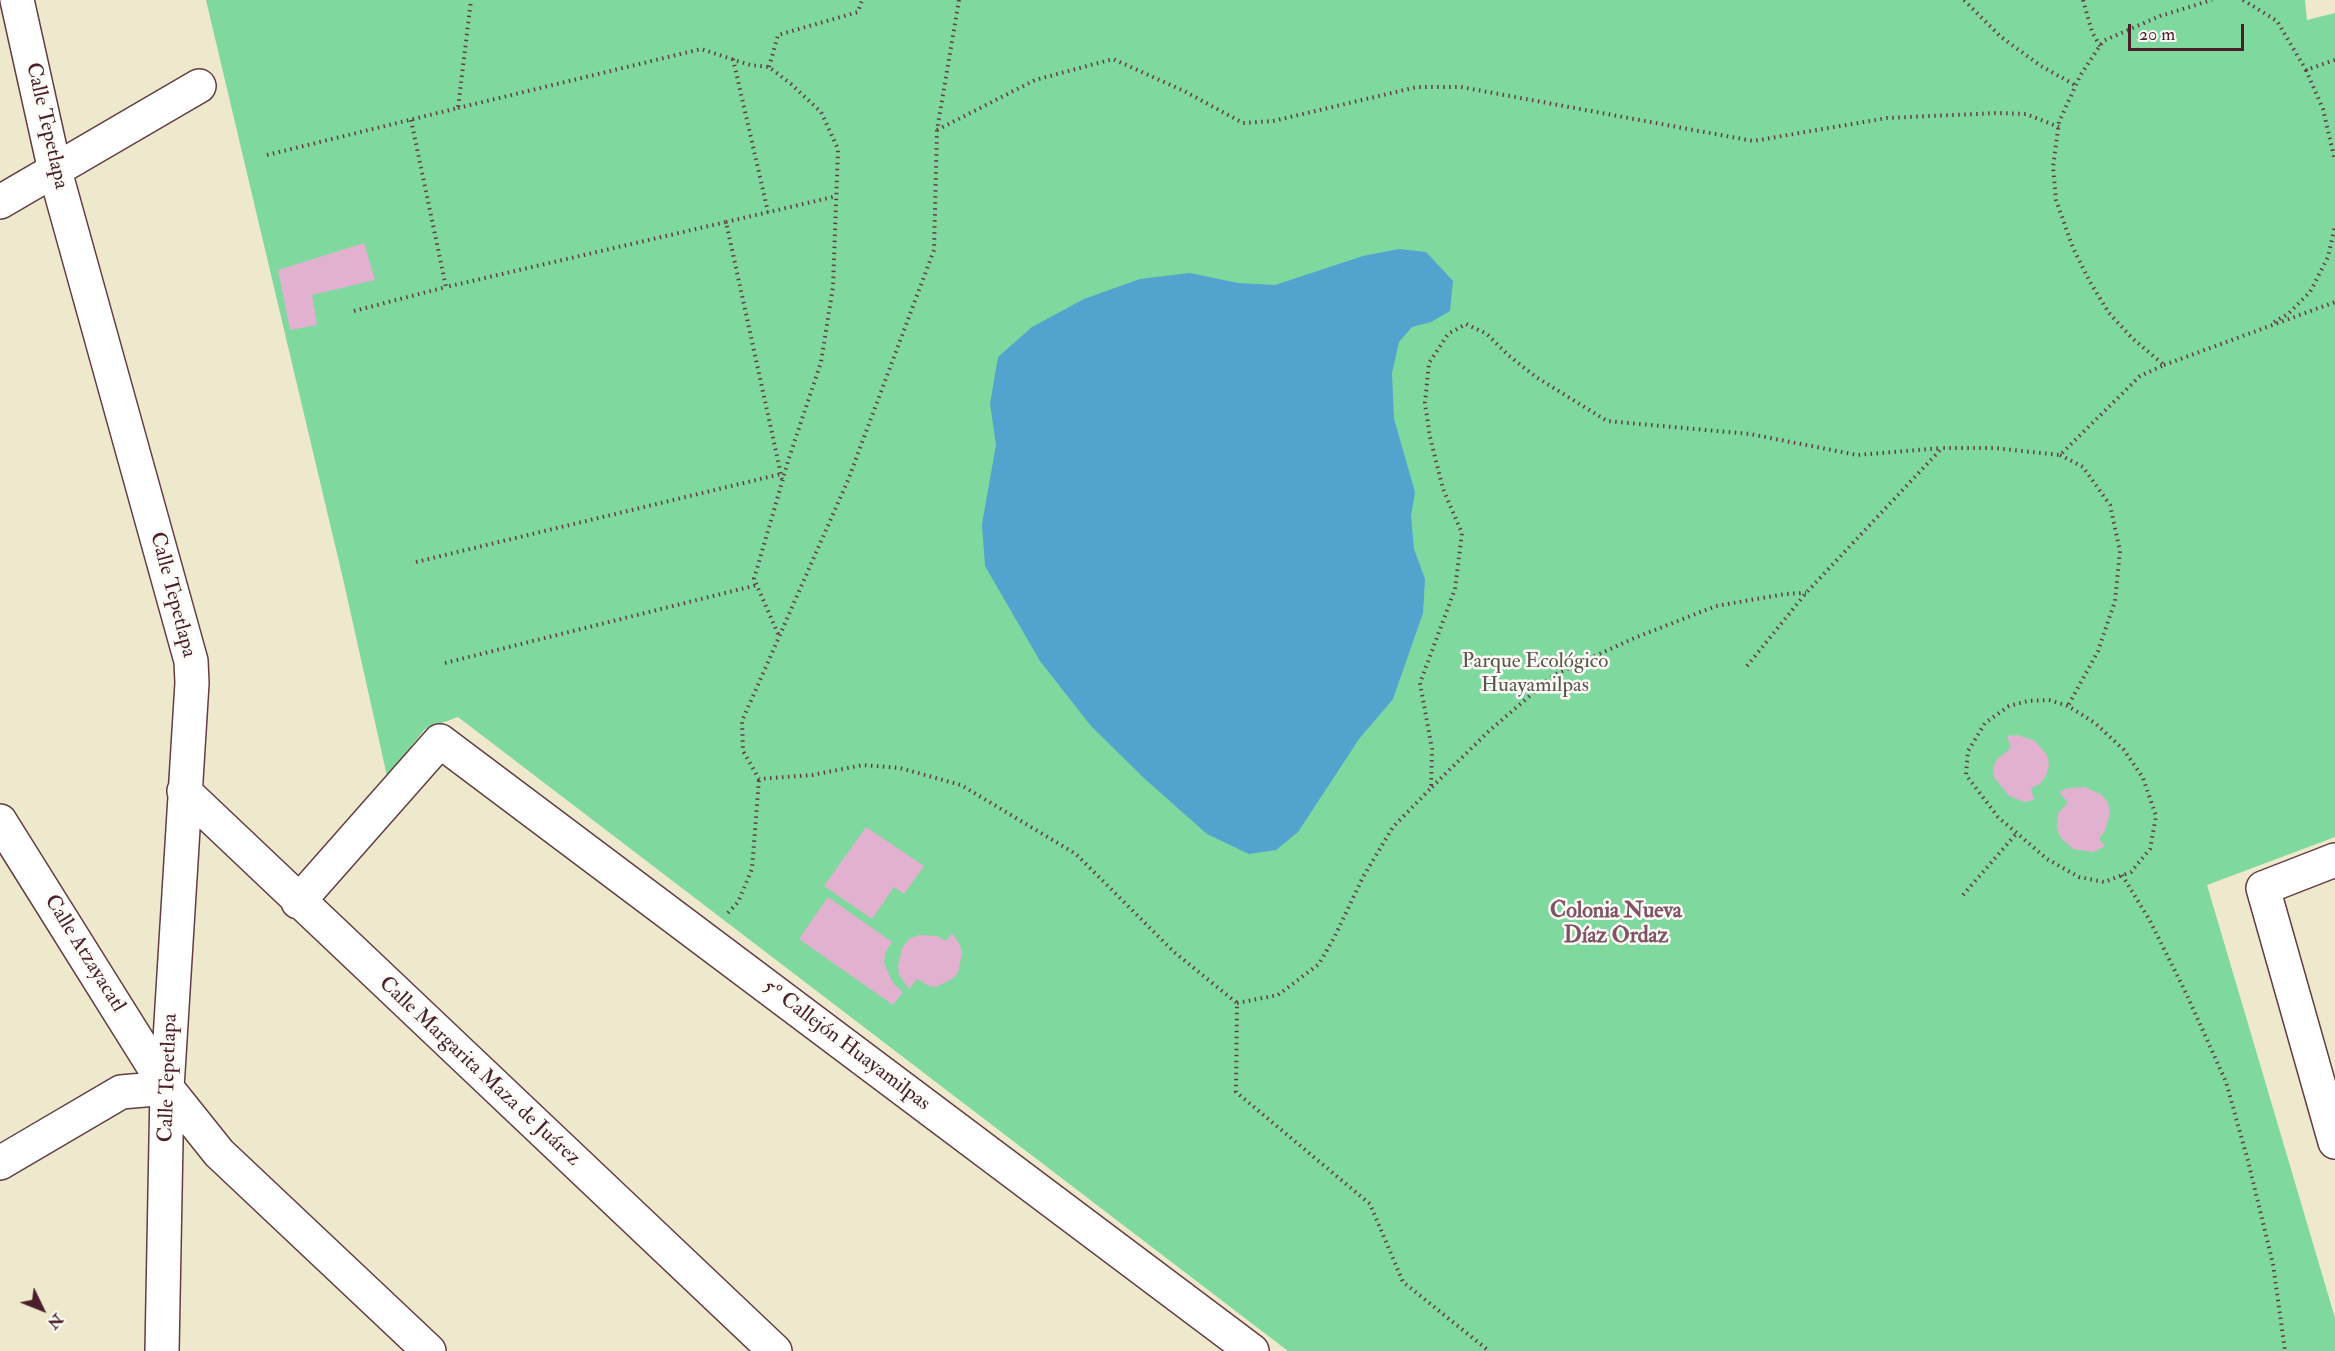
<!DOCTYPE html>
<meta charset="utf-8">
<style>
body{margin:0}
#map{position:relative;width:2335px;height:1351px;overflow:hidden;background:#eee8cc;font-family:"IM FELL Double Pica",serif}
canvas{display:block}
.north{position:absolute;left:12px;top:1279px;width:60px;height:60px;-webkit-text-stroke:4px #fdfcf7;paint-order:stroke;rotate:133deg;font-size:16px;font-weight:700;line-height:24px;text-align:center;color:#4a1f2b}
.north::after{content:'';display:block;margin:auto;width:21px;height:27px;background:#4a1f2b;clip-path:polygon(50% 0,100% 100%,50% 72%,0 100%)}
.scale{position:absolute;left:2128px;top:24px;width:116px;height:27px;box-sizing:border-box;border:3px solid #4a1f2b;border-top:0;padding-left:8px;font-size:18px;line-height:21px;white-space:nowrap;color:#4a1f2b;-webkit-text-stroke:4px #fdfcf7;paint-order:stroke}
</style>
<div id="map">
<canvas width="2335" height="1351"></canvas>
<div class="north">N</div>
<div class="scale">20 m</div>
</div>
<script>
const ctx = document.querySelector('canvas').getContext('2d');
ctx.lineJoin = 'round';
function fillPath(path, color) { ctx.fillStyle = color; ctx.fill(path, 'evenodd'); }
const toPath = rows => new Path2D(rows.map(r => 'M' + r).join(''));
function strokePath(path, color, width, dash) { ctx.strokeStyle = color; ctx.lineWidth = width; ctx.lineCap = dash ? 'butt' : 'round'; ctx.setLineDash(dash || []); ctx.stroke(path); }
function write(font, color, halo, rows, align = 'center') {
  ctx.font = font + ' "IM FELL Double Pica",serif'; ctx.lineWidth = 5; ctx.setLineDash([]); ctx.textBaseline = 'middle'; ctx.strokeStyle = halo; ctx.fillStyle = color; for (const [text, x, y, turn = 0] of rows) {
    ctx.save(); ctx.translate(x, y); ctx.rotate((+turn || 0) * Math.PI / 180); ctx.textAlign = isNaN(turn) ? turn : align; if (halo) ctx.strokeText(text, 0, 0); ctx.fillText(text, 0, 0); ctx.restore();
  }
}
fillPath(toPath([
 [206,0,2305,0,2307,20,2335,13,2335,837,2207,885,2335,1318,2335,1351,1288,1351,458,717,425,729,387,776,344,583]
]), '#7fd89e');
fillPath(toPath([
 [1399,249,1426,252,1453,281,1450,311,1431,322,1412,327,1399,342,1392,373,1394,419,1415,492,1411,516,1414,549,1425,579,1423,613,1393,699,1359,739,1298,832,1276,850,1249,854,1207,834,1145,779,1091,726,1040,661,985,566,982,524,996,445,990,404,998,357,1032,327,1084,299,1140,279,1190,273,1238,283,1275,285,1363,256]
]), '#52a3cd');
fillPath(toPath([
 [364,243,375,280,312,295,317,325,290,330,278,270],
 [2018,735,2035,741,2047,755,2049,765,2046,776,2040,784,2031,788,2034,800,2025,802,2009,796,1994,777,1993,769,1996,760,2011,748,2007,736],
 [2085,787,2102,795,2108,803,2110,813,2105,831,2099,839,2105,846,2093,852,2073,849,2060,837,2057,828,2058,813,2068,803,2059,792,2068,788],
 [866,827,924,866,904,894,894,887,872,919,824,886],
 [828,897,892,942,885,953,884,963,893,983,903,992,893,1005,799,939],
 [952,933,960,945,962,953,958,973,952,979,936,987,929,986,917,979,909,989,899,975,898,966,902,948,909,939,919,935,937,936,946,941]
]), '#e2b1cf');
const street = toPath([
 [17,0,55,171,191,661,192,683,167,1088,162,1351],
 [0,202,199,86],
 [184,791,775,1351],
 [0,821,167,1088,219,1153,429,1351],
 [2335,860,2263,888,2335,1142],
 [298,902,440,741,1252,1351],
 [0,1163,121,1092,167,1088]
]);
strokePath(street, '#633d43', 36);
strokePath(toPath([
 [959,0,937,130,934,250,848,480,742,721,743,751,759,779,812,775,863,765,900,768,961,785,1076,854,1174,952,1237,1003,1236,1092,1370,1204,1403,1282,1489,1351],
 [1964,0,2001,37,2041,66,2075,85],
 [2083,0,2092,32,2100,46],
 [2243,0,2277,21,2306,70,2335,60],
 [733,59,768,212],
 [769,67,778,35,858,12,862,0],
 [2306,70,2323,109,2335,161],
 [458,108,701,49,750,65,769,67,791,84,821,112,838,149,833,287,821,362,789,458,754,579,778,634],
 [411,120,446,287,726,222,782,479],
 [937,130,1035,80,1113,59,1184,91,1243,123,1273,121,1417,87,1461,87,1753,141,1887,118,1997,113,2026,114,2059,127],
 [267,155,458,108,471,0],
 [726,222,837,196],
 [354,311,446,287],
 [2274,322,2288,314,2310,292,2328,257,2335,226],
 [2164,365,2335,302],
 [2060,455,2083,467,2110,505,2120,551,2115,601,2098,651,2068,706],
 [416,562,781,474],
 [445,663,757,585],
 [1747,666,1806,593,1942,448,1994,448,2060,455,2140,376,2164,365,2132,338,2109,313,2090,282,2073,248,2056,200,2053,167,2059,122,2080,76,2103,41,2160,16,2212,0],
 [2049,700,2068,706,2095,723,2124,750,2143,778,2156,816,2150,849,2131,872,2104,882,2079,877,2047,859,1998,817,1966,775,1968,751,1985,723,2009,706,2028,701,2049,700],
 [1432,787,1489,731,1554,675,1632,639,1716,606,1785,594,1806,593],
 [2122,875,2149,919,2186,993,2226,1082,2248,1161,2273,1264,2285,1351],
 [1963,895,2016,834],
 [728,913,738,902,752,869,759,779],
 [1237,1003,1278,995,1319,964,1334,938,1363,877,1393,827,1431,788,1432,749,1420,683,1455,589,1462,533,1443,489,1430,437,1425,403,1429,363,1448,334,1466,324,1487,334,1508,355,1536,377,1607,421,1750,434,1857,455,1942,448]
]), '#633d43', 4, [1.5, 4.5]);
strokePath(street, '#fff', 33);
write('21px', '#4a1f2b', '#fdfcf7', [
 ["Calle Tepetlapa",46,126,77],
 ["Calle Tepetlapa",172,595,75],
 ["Calle Atzayacatl",84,954,58],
 ["5º Callejón Huayamilpas",846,1046,37],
 ["Calle Margarita Maza de Juárez",479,1072,43],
 ["Calle Tepetlapa",169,1078,-88]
]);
write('21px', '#5a564e', '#fdfcf7', [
 ["Parque Ecológico",1535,662],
 ["Huayamilpas",1535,686]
]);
write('bold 22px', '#7f5264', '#fdfcf7', [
 ["Colonia Nueva",1616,912],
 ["Díaz Ordaz",1616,937]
]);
</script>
